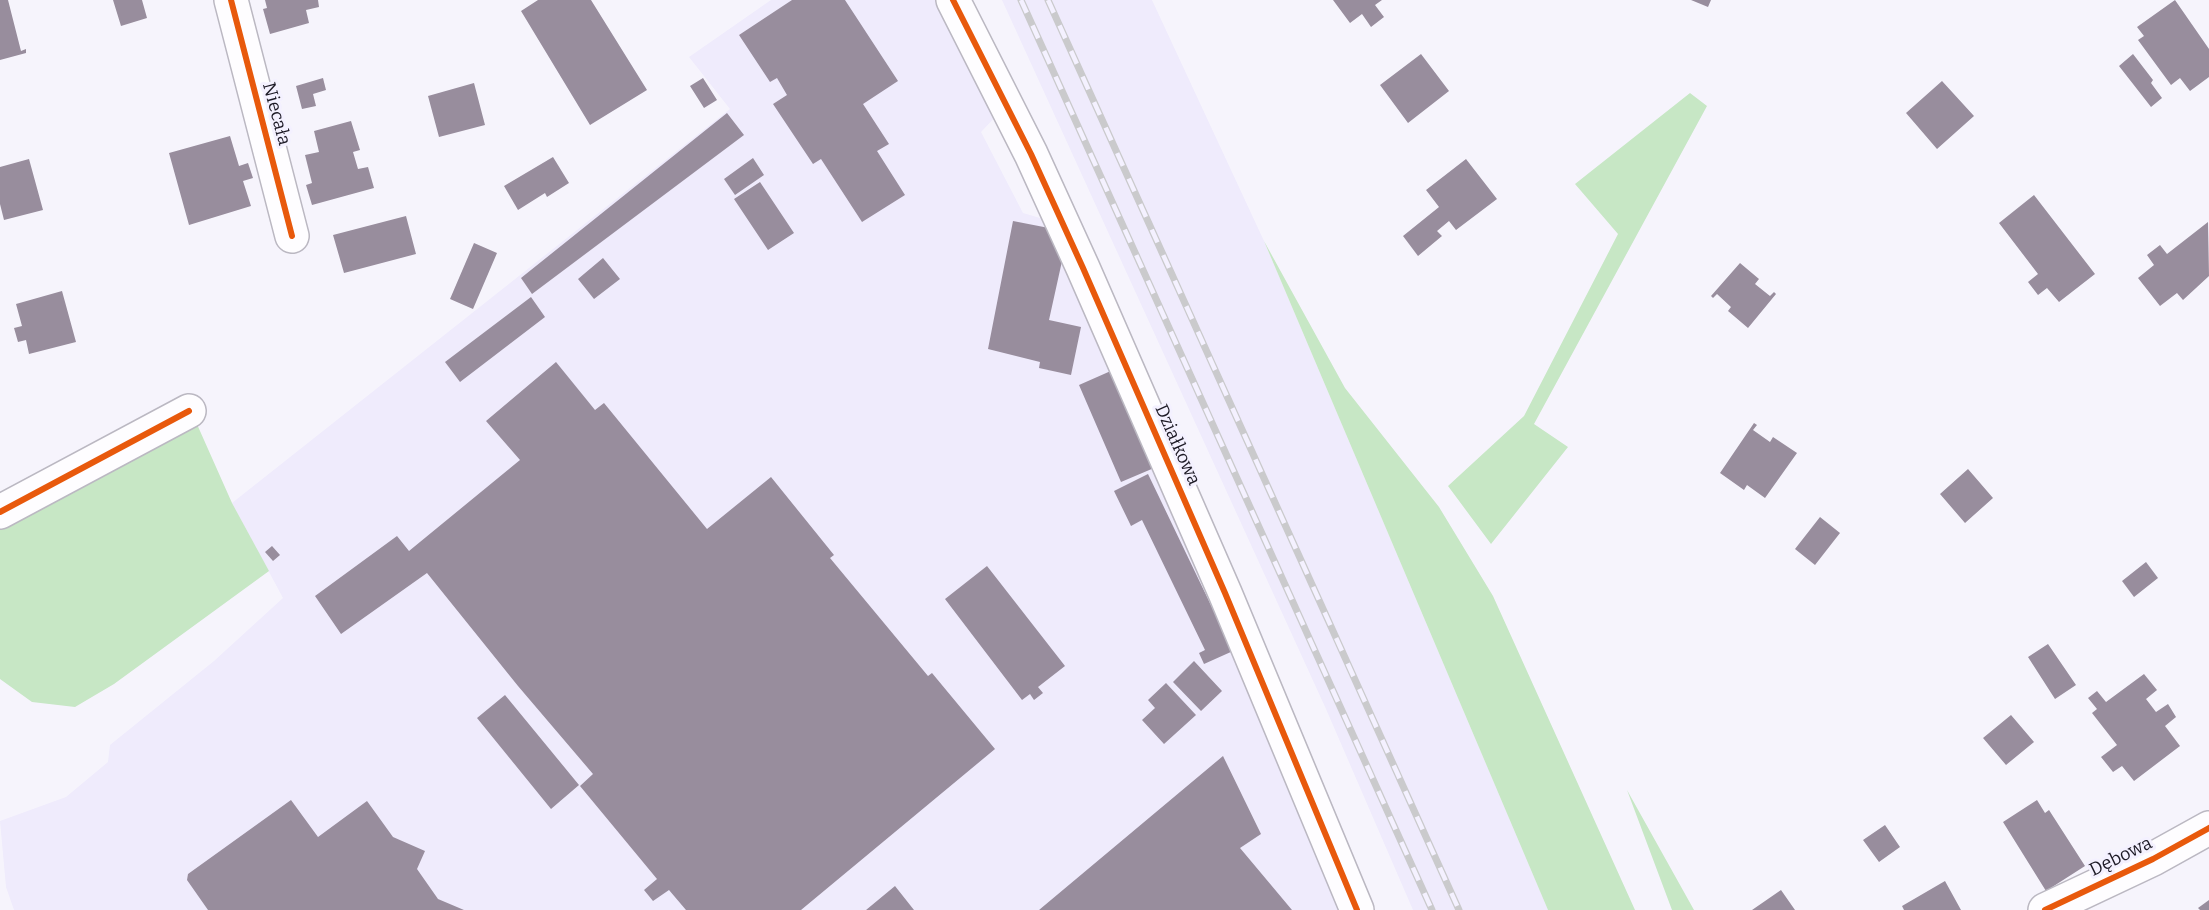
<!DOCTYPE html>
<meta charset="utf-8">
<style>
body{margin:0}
canvas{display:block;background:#f6f4fc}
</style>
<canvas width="2209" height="910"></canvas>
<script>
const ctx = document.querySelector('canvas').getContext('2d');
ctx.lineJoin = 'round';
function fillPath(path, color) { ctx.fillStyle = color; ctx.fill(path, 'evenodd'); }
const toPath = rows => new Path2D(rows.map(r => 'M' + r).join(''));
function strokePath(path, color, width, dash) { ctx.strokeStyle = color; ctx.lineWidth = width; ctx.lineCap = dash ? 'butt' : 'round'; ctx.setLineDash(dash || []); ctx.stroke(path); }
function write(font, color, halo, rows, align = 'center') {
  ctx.font = font + ' Bitter,serif'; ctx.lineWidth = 6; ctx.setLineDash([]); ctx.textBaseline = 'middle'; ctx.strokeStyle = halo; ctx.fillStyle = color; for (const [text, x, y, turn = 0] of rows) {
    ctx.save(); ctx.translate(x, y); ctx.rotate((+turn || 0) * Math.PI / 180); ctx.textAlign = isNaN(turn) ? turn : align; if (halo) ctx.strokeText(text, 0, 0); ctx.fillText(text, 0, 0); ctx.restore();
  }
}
fillPath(toPath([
 [771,0,943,0,1000,112,981,132,1023,213,1057,223,1343,910,14,910,6,887,0,821,66,797,108,762,110,745,214,661,283,598,232,503,730,109,689,57],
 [1002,0,1152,0,1264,241,1548,910,1413,910,1326,709]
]), '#efebfc');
fillPath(toPath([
 [1690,93,1707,106,1534,424,1568,447,1491,544,1448,486,1524,416,1618,234,1575,184],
 [1264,241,1345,388,1439,507,1493,596,1635,910,1548,910],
 [196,422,232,503,269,571,114,684,75,707,32,702,0,679,0,530],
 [1627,790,1694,910,1672,910]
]), '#c7e7c5');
fillPath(toPath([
 [0,0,8,0,21,51,26,49,26,53,0,60],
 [113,0,142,0,147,18,121,26],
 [265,0,318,0,319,7,306,10,309,23,270,34,263,9,267,8],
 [538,0,591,0,647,90,590,125,521,11],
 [792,0,845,0,898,81,863,104,889,144,877,151,905,195,862,222,821,159,813,164,773,104,787,95,777,78,770,82,739,35],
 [1333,0,1382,0,1375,5,1384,17,1371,27,1362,14,1350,23],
 [1691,0,1711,0,1708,7],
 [2175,0,2209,49,2209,77,2190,91,2180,78,2171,85,2138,40,2144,36,2137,27],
 [1421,54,1449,91,1408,123,1380,85],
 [2133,54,2153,80,2151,83,2162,98,2151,107,2119,66],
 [323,78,326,90,313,94,316,106,302,109,296,86],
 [703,78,717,100,704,108,690,86],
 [1942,81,1974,116,1937,149,1906,113],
 [474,83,485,125,439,137,428,96],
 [727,113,744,135,532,294,521,278],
 [351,121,360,150,353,152,358,169,368,167,374,188,312,205,306,185,312,183,305,155,319,152,314,131],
 [230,136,239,166,248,163,253,178,243,181,251,206,189,225,169,153],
 [553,157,569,183,547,197,545,193,518,210,504,186],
 [753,158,764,175,735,195,724,179],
 [29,159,43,210,4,220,0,204,0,167],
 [1466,159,1497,199,1456,230,1449,221,1437,231,1442,236,1418,256,1403,236,1439,207,1426,190],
 [760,182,794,233,768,250,734,199],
 [2034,195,2095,274,2059,302,2047,288,2038,295,2028,282,2038,274,1999,223],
 [406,216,416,254,344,273,333,235],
 [1013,221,1054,229,1064,252,1049,320,1081,327,1071,375,1039,368,1040,362,988,349],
 [2208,222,2209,276,2183,300,2177,293,2160,306,2138,278,2154,265,2147,255,2160,245,2167,254],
 [474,243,497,253,473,309,450,299],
 [603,258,620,279,594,299,578,279],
 [1740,263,1759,279,1755,284,1770,296,1774,292,1776,294,1748,328,1728,311,1731,307,1717,294,1713,298,1711,296],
 [62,291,76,342,29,354,26,340,18,342,14,328,22,326,16,304],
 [531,297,545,317,460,382,445,362],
 [556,362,595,410,604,403,707,529,771,477,834,555,830,558,928,676,932,673,995,749,801,910,686,910,669,890,653,901,644,890,657,879,580,786,593,774,518,686,427,573,341,634,315,596,397,536,409,551,520,460,486,421],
 [1113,370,1154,468,1121,482,1079,385],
 [1754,423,1757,425,1753,430,1770,442,1773,437,1797,453,1765,498,1747,485,1744,490,1720,473],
 [1968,469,1993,498,1965,523,1940,494],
 [1148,474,1233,651,1204,664,1199,653,1205,650,1142,520,1131,526,1114,491],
 [1820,517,1840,533,1815,565,1795,549],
 [272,546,280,555,273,561,265,552],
 [2146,562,2158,578,2134,597,2122,581],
 [987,566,1065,666,1038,687,1043,693,1034,700,1030,694,1022,700,945,599],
 [2048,644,2076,685,2055,699,2028,657],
 [1194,661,1222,691,1201,711,1173,682],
 [2144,674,2157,690,2146,699,2156,712,2168,704,2176,717,2165,726,2180,746,2134,781,2122,766,2113,772,2101,757,2117,745,2092,713,2097,709,2088,698,2097,691,2106,702],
 [1166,683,1196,715,1164,744,1142,720,1155,708,1148,700],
 [505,695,579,785,551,809,477,718],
 [2011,715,2034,742,2006,765,1983,738],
 [1223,756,1261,834,1240,848,1292,910,1039,910],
 [291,800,318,837,367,801,393,837,425,851,417,869,438,899,464,910,208,910,187,880,188,874],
 [2037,800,2045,813,2049,810,2085,866,2046,891,2003,822],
 [1885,825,1900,847,1879,862,1863,840],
 [1945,881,1961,910,1904,910,1902,906],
 [895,886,914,910,866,910],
 [1781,890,1795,910,1752,910],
 [2209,900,2209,910,2200,910,2198,908]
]), '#988d9d');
const minor = toPath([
 [231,0,292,236],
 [953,0,1031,154,1083,268,1225,593,1357,910],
 [0,512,189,411],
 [2045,910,2153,859,2209,828]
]);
strokePath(minor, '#bbb8c2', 36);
strokePath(minor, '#fefdff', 33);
const rail = toPath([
 [1021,0,1432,910],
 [1048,0,1459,910]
]);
strokePath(rail, '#cacacc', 7);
strokePath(rail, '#f4f1ff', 4.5, [14]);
strokePath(toPath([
 [231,0,292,236],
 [953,0,1031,154,1083,268,1225,593,1357,910],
 [0,512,189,411],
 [2045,910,2153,859,2209,828]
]), '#e8590c', 6);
write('18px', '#1c1925', '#f4f1ff', [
 ["Niecała",276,114,75],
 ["Działkowa",1177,445,66],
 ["Dębowa",2121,857,-26]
]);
</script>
